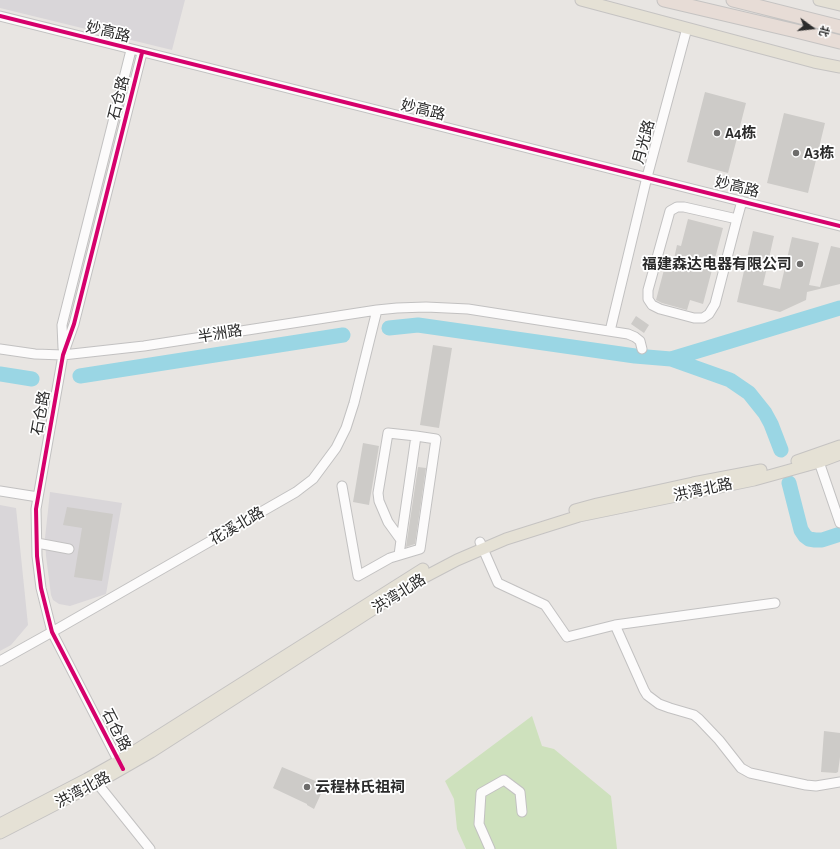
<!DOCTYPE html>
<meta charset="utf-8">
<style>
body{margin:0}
#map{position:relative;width:840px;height:849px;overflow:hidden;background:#e8e5e2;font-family:"Alegreya Sans","Noto Sans SC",sans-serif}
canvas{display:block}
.north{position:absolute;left:792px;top:8px;width:40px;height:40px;-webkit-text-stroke:3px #fff;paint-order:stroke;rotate:105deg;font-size:11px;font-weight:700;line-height:16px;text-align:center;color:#2b2b2b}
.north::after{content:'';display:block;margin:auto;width:14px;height:18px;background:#2b2b2b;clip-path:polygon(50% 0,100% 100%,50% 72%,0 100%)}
</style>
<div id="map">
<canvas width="840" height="849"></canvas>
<div class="north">北</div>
</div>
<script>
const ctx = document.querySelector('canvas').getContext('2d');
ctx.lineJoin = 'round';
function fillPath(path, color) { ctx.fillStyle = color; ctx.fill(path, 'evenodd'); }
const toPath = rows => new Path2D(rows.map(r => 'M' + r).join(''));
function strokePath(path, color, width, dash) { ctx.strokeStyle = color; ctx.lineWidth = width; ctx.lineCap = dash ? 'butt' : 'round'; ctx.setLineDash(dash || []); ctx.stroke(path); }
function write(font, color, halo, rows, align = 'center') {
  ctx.font = font + ' "Alegreya Sans","Noto Sans SC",sans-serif'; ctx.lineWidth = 3.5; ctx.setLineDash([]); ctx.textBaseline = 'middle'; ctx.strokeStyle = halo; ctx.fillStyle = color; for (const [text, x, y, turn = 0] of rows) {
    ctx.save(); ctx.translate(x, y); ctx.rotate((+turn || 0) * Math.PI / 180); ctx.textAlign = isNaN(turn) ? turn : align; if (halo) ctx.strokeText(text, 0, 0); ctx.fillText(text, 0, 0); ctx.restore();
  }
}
fillPath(toPath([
 [0,0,185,0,172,50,0,8],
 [50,492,122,503,106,594,70,606,59,604,53,600,51,595,46,556,45,538],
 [0,505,16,508,28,625,11,645,0,651]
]), '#d9d6d9');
fillPath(toPath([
 [532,716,542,746,554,749,611,796,617,849,466,849,457,829,454,799,445,781]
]), '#cee1bd');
strokePath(toPath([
 [389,328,418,325,635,356,671,359,840,308],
 [671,359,730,380,749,393,765,413,771,424,781,450],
 [0,374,32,379],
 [80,376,343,335],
 [789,483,801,530,805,536,809,539,815,540,822,540,840,534]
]), '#9ad6e4', 15);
fillPath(toPath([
 [705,92,746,103,728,173,687,162],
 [784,113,825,123,808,193,767,183],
 [688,219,723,228,703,304,690,300,687,310,662,303,656,300,665,266,672,268,677,245,681,246],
 [753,231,774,236,763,285,780,289,792,237,819,243,809,285,820,287,831,246,840,248,840,284,807,292,806,300,780,312,737,302],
 [636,316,649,325,644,333,631,324],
 [433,345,452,348,439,428,420,425],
 [363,443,379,446,369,505,353,502],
 [418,467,426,468,415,544,406,547],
 [67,507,113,514,102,581,74,577,82,528,63,525],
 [824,731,840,733,840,757,838,772,836,773,821,772],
 [282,767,325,785,314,809,307,805,307,804,273,788]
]), '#cdcbc8');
const minor = toPath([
 [0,16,840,226],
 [737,219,684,207,677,207,670,211,648,290,648,299,652,305,660,309,694,318,703,318,709,314,715,304,737,219,742,201],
 [610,331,647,177,687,28],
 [63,348,62,325,131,50],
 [0,349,35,354,63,355,144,346,377,310,397,308,426,307,468,309,628,334,635,337,640,341,642,349],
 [817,456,840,523],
 [342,486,358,576,390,558,420,549,436,439,416,436],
 [0,491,38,497],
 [480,542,498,583,545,605,567,637,615,625,775,603],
 [37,543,69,549],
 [399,555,401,540,416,436,388,433,378,493,379,501,388,522,401,540],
 [615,625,644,690,647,695,659,704,670,708,694,715,699,719,719,740,741,768,750,773,806,785,816,786,840,782],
 [0,661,52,632,296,492,313,479,336,448,346,428,354,403,377,310],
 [121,766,52,632,41,588,37,556,36,509,63,355,74,324,142,53],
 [97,783,150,849],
 [490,849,479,824,481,793,504,780,520,792,522,812]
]);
const major = toPath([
 [581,0,814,62,840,67],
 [819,0,840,5],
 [797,461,840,446],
 [575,510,597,504,693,483,761,470],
 [0,824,87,779,119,761,423,569],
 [0,833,97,783,151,752,417,581,457,560,506,539,579,516,754,480,819,462,840,454]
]);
const highway = toPath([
 [664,0,796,31,840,42],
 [733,0,840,27]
]);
strokePath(minor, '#c2c1c1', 11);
strokePath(major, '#c5c3c2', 13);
strokePath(highway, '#c5c3c2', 15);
strokePath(minor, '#fcfbfb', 9);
strokePath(major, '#e5e1d5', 11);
strokePath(highway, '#e7dcd6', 13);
strokePath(toPath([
 [0,16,840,226],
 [123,769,52,632,41,588,37,556,36,509,63,355,74,324,142,53]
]), '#d6006c', 4);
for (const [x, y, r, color] of [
 [717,133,4,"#6d6c6b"],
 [796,153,4,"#6d6c6b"],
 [800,264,4,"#6d6c6b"],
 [307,787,4,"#6d6c6b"]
]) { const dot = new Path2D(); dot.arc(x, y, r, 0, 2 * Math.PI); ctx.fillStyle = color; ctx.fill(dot); strokePath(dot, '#fff', 1.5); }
write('15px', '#2b2b2b', '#fff', [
 ["妙高路",108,32,14],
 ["石仓路",119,98,-76],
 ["妙高路",423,110,14],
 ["月光路",644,142,-75],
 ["妙高路",737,187,14],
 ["半洲路",220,334,-9],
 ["石仓路",41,413,-80],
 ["洪湾北路",703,490,-12],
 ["花溪北路",237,526,-30],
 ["洪湾北路",399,594,-32],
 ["石仓路",116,730,63],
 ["洪湾北路",83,790,-28]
]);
write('bold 15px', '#2b2b2b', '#fff', [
 ["A4栋",725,133],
 ["A3栋",804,153],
 ["福建森达电器有限公司",792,264,"right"],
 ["云程林氏祖祠",315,787]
], 'left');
</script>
